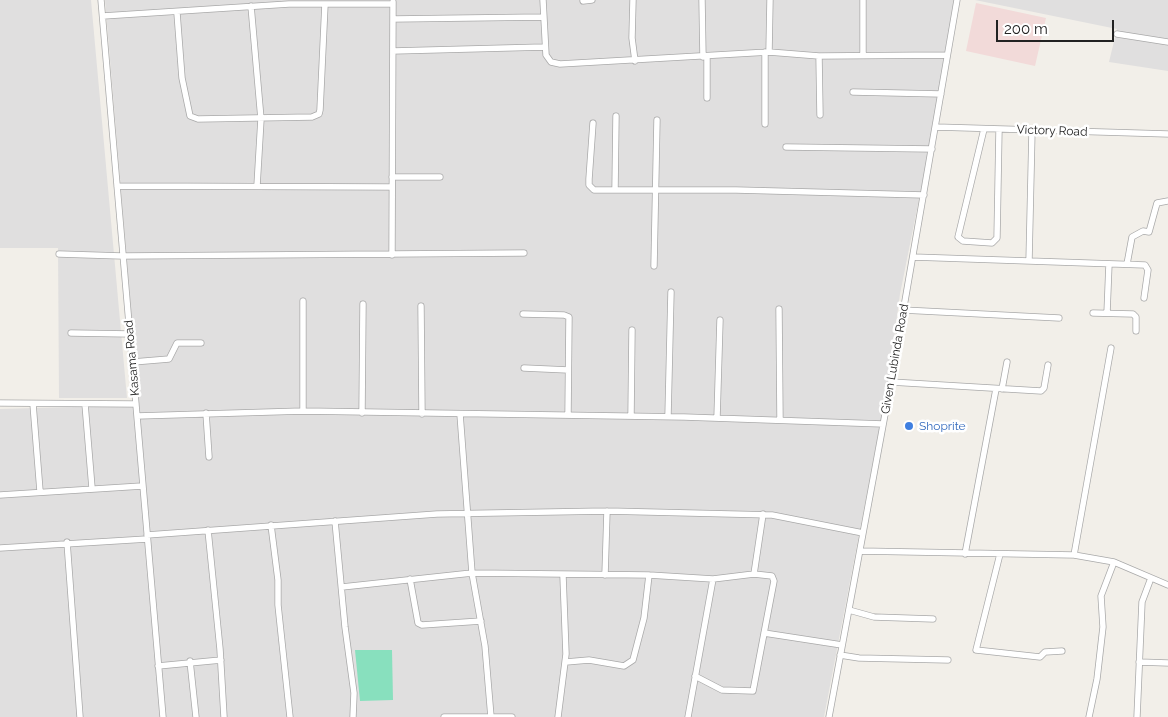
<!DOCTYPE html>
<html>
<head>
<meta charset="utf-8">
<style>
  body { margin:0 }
  #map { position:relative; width:1168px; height:717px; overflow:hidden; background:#f2efe9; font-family:Raleway,sans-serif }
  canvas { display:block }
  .scale { position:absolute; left:996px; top:20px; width:118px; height:22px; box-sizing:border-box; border:2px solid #222; border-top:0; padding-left:6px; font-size:15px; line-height:18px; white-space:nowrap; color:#222; -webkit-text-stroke:4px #fff; paint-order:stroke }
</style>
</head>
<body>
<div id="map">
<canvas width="1168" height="717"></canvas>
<div class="scale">200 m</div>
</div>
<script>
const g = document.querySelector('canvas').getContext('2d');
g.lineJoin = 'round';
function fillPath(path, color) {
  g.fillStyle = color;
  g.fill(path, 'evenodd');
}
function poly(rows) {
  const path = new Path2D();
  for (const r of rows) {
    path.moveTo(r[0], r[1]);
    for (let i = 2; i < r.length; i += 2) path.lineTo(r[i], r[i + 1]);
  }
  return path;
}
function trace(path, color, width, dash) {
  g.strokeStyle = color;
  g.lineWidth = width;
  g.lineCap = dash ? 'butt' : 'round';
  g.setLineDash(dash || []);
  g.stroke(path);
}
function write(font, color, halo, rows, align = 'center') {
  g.font = font + ' Raleway,sans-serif';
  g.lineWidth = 5;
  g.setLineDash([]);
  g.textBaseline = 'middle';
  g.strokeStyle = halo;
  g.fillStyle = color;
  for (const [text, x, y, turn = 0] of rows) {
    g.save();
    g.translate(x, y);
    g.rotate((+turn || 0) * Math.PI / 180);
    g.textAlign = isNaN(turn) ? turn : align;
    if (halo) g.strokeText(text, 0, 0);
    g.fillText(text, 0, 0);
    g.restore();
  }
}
const residential = poly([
  [0,0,91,0,127,398,59,398,58,248,0,248],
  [105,0,954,0,929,149,900,294,888,383,824,717,0,717,0,409,139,405],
  [975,0,1168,0,1168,71,1109,62,1117,29]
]);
const commercial = poly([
  [976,3,1046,18,1035,66,966,51]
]);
const pitch = poly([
  [355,650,392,650,393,700,360,701]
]);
const minor = poly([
  [101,0,163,717],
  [543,0,546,55,551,62,560,64,769,52,819,56,947,55],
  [633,0,632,38,635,61],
  [702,0,703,57],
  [863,0,863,55],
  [583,1,592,0],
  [251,6,261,119,257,186],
  [177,13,182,78,190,116,198,119,312,117,319,114,320,110,325,4],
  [103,16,289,4,393,4],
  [393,19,543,17],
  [1117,34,1168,42],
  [393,51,544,47],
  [769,52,770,0],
  [819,56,820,115],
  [853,92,941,94],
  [707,98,707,56],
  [593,123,589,179,589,185,594,190,736,190,924,195],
  [765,124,765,52],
  [936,127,1168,134],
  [984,129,958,237,963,241,992,243,997,238,999,130],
  [786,147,932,149],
  [392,177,440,177],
  [117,186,392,187],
  [615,190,616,116],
  [59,254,122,256,524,253],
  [392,255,393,2],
  [913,257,1145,265,1148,270,1144,298],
  [1029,261,1032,131],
  [1127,264,1132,237,1143,231,1149,232,1157,203,1168,201],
  [654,266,657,120],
  [421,306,422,414],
  [779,309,780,419],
  [903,310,1059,318],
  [1093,313,1133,314,1136,317,1136,331],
  [1107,313,1109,264],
  [523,314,564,315,569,317,568,415],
  [71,333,130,334],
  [133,362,169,359,177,343,201,343],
  [524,368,568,370],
  [891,382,1041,391,1044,388,1048,365],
  [1002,389,1007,362],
  [0,403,136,404],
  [33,404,40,491],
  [85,404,92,488],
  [303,411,303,301],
  [206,413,209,457],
  [362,413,363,304],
  [460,414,472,573,485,646,491,717],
  [137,416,303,411,684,417,883,424],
  [631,416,632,330],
  [668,416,671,292],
  [717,418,720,320],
  [0,495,142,486],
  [335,521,345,627,354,693,353,717],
  [271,525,278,580,278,605,290,717],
  [208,530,220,649,224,717],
  [147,535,437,514,607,511,772,515,863,533],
  [67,542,80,717],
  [0,548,147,539],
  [860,551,1074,555,1114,562,1168,585],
  [965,554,996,389],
  [1000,554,976,650,1040,657,1045,652,1062,651],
  [1074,555,1111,348],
  [754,574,763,514],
  [605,575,607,511],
  [410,579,418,623,422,625,481,621],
  [342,587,472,573,649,575,713,579,754,574,772,576,774,581,753,691,722,690,695,676],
  [849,610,874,617,933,619],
  [764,633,842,645],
  [840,655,859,658,948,660],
  [190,661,196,717],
  [566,662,589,660,624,666,633,660,644,618,649,575],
  [1139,662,1168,663],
  [158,666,221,660],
  [444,717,512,717],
  [558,717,566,654,563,576],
  [688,717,713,579],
  [829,717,891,382,957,0],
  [1089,717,1097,679,1103,627,1101,596,1114,562],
  [1137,717,1142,602,1151,578]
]);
const markers = [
  [909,426,5,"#3f7fe0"]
];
const streetNames = [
  ["Victory Road",1052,131,2],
  ["Kasama Road",132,358,-95],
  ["Given Lubinda Road",895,359,-80]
];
const shopNames = [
  ["Shoprite",919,426]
];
fillPath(residential, '#e0dfdf');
fillPath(commercial, '#f2dad9');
fillPath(pitch, '#88e0be');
trace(minor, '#a9a9a9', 7);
trace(minor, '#fff', 5.5);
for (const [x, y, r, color] of markers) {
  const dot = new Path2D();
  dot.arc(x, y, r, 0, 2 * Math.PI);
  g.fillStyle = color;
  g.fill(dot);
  trace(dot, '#fff', 2);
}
write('12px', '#222', '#fff', streetNames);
write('12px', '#366cbe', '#fff', shopNames, 'left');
</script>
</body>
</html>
